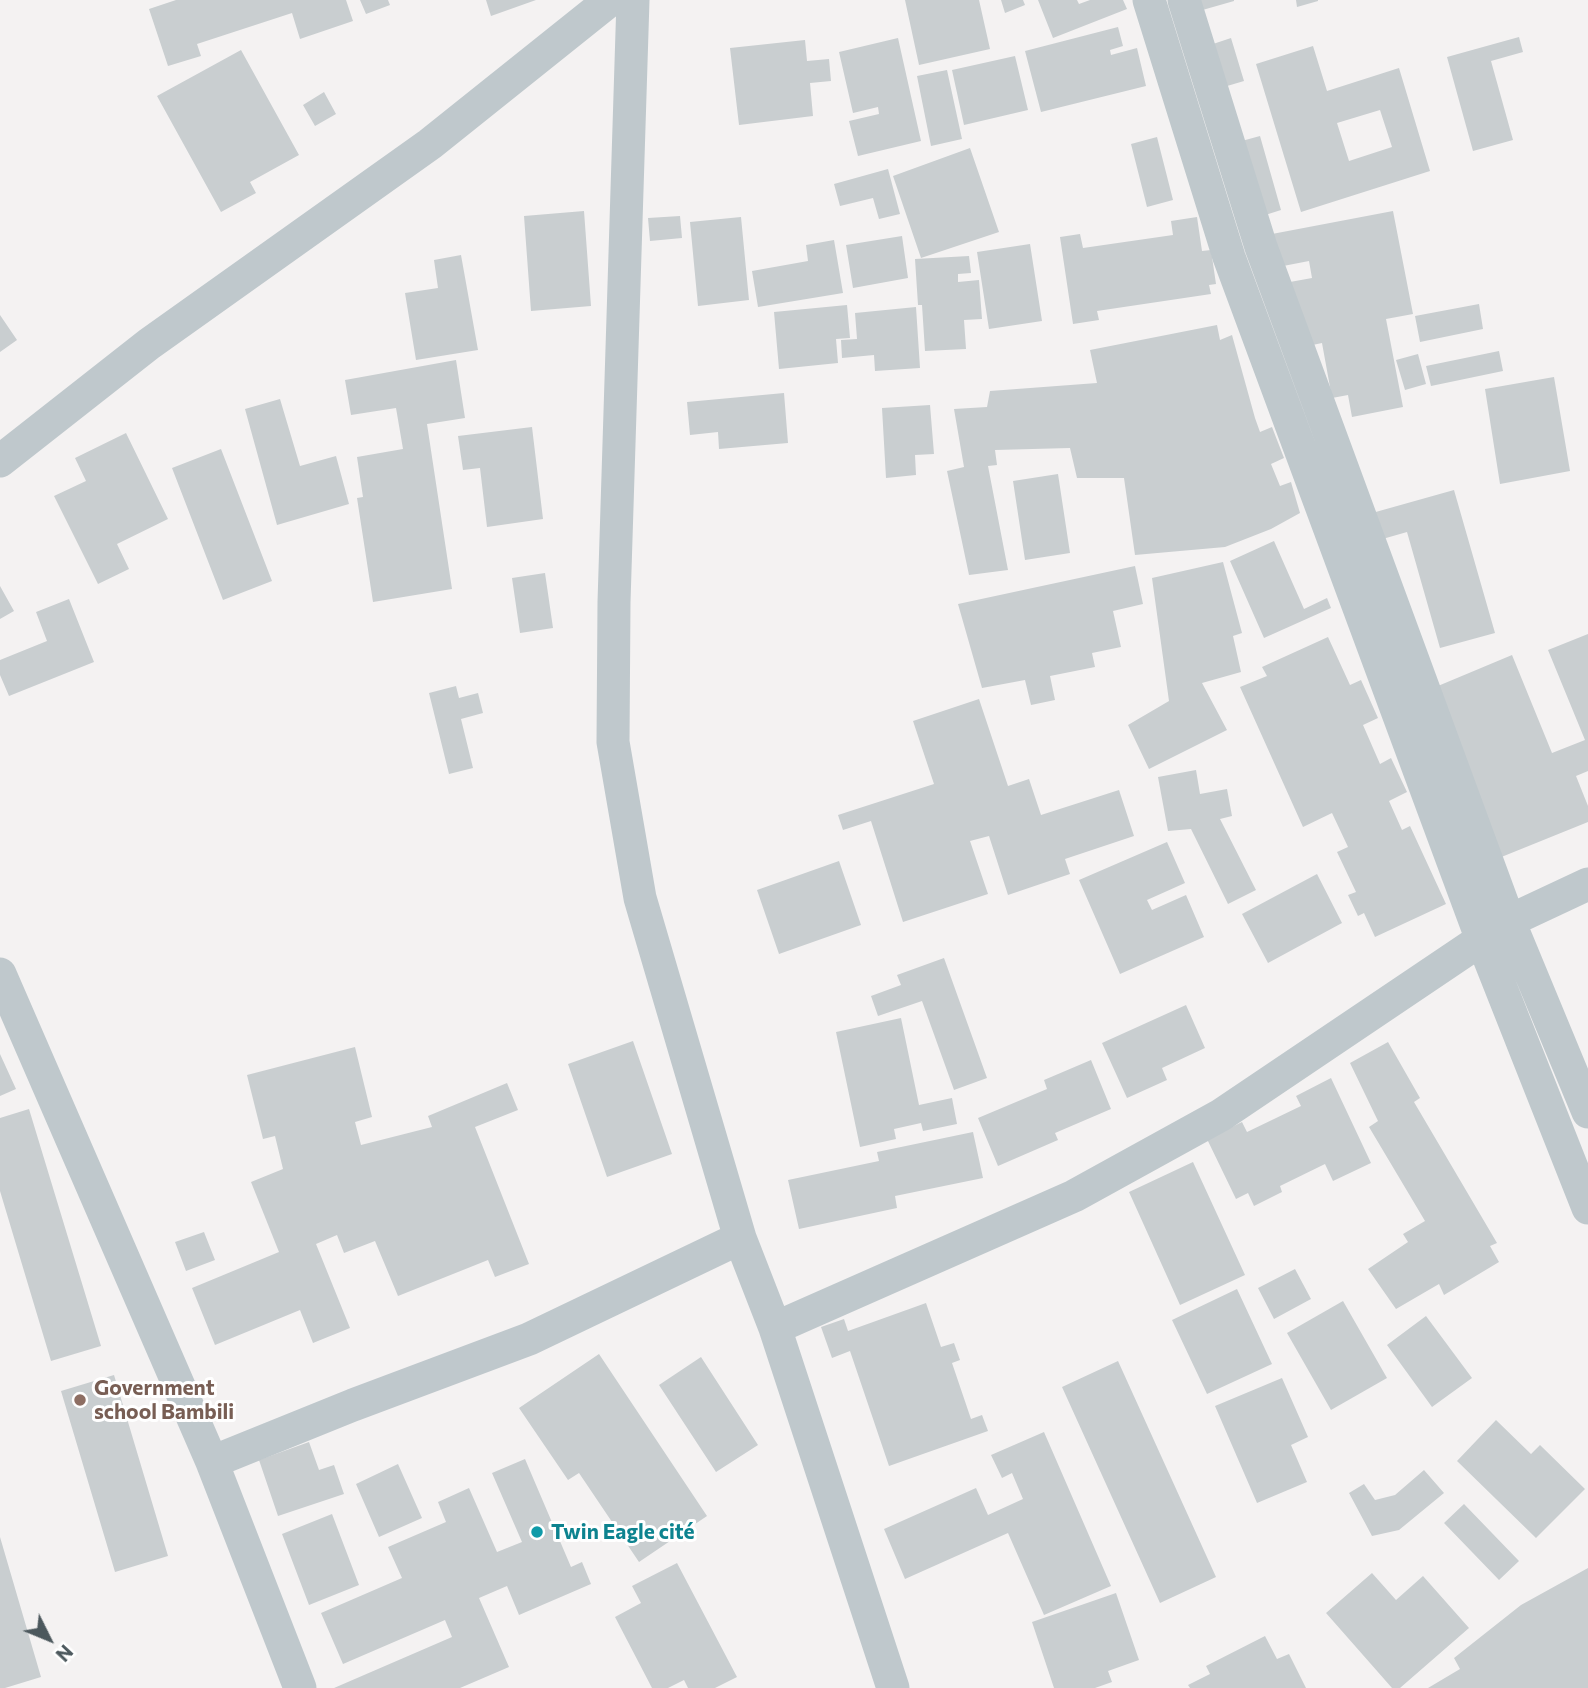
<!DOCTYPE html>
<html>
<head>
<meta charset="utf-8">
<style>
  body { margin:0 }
  #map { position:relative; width:1588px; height:1688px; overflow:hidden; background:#f4f2f2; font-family:Commissioner,sans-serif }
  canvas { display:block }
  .north { position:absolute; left:14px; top:1604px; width:70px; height:70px; -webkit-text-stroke:5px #fff; paint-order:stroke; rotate:133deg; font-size:19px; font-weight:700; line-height:28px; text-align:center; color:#4c585d }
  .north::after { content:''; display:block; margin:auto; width:24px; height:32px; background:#4c585d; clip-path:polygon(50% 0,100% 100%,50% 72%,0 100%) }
</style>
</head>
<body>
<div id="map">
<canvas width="1588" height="1688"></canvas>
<div class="north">N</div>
</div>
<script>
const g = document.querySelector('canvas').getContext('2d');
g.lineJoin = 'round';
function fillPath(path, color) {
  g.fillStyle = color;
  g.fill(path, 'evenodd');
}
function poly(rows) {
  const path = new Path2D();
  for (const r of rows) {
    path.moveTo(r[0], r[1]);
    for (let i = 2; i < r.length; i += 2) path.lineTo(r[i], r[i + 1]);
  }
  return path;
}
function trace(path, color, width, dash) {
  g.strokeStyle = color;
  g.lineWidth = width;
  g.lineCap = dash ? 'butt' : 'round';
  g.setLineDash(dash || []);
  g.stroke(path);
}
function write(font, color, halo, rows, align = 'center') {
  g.font = font + ' Commissioner,sans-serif';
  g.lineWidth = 6;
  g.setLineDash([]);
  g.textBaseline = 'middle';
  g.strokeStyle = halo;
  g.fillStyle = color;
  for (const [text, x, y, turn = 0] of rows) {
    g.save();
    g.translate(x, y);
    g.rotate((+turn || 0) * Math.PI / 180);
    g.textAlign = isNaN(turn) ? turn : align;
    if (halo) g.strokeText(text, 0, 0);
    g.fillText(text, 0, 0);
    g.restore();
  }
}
const building = poly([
  [176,0,346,0,353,21,300,39,292,13,197,44,201,56,168,66,149,9],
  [360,0,388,0,390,5,366,14],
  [486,0,536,0,491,16],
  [905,0,979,0,990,49,919,65],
  [1001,0,1023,0,1025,5,1005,13],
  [1038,0,1077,0,1079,4,1090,0,1123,0,1127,9,1053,38],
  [1195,0,1234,0,1234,1,1199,11],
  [1296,0,1318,0,1318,1,1297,7],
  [1118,27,1123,46,1110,50,1111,55,1137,48,1146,86,1041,112,1025,51],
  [1519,37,1523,52,1491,61,1513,140,1473,151,1447,57],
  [898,38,921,141,858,156,849,121,879,114,878,107,853,113,839,52],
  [1231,38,1244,81,1217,89,1204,47],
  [805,40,807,61,829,59,831,81,810,83,813,116,739,125,730,48],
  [1313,46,1327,91,1399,68,1430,171,1301,212,1256,64],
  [1380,110,1392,147,1349,161,1337,123],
  [241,50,299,155,250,182,256,193,221,212,157,96],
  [1015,56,1028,110,964,125,952,70],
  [947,70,962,139,931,146,917,76],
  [324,92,336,114,315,126,303,105],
  [1260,136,1281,210,1259,217,1238,142],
  [1157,137,1173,200,1147,207,1131,144],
  [970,148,999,232,921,258,893,176],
  [888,169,900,214,879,219,873,198,840,206,834,184],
  [584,211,591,306,531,311,524,216],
  [1393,211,1413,314,1386,319,1403,407,1352,417,1348,395,1332,398,1322,343,1303,347,1290,282,1312,278,1309,261,1278,267,1272,234],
  [680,216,682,238,650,241,648,218],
  [741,217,749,300,698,306,690,222],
  [1197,217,1202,251,1211,250,1216,284,1209,285,1211,294,1097,311,1099,320,1073,324,1060,237,1080,234,1083,248,1173,235,1171,221],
  [902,236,908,278,853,288,846,245],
  [834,240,843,293,758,307,752,271,808,261,806,245],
  [1030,244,1042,321,989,329,977,252],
  [461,255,478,350,416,360,405,293,438,288,434,260],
  [969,256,971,273,958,274,958,282,979,280,982,319,964,320,966,349,925,351,922,305,918,305,915,259],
  [1479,304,1483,329,1420,342,1415,316],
  [847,305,850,338,836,339,838,363,779,369,774,312],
  [916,307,920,368,875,371,874,355,842,358,841,340,857,339,855,313],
  [0,315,17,340,0,352],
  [1217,325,1220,340,1232,335,1255,418,1260,432,1272,427,1284,458,1271,464,1280,486,1291,482,1300,513,1271,529,1225,547,1135,555,1124,478,1077,478,1070,448,995,450,997,465,988,466,1008,570,969,575,947,471,964,467,954,409,987,407,990,391,1097,383,1090,350],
  [1499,351,1503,371,1431,386,1426,366],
  [1418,354,1426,384,1405,390,1396,360],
  [456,360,465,418,427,424,452,589,373,602,357,498,363,497,357,457,403,449,396,408,351,415,345,380],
  [1554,377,1570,471,1500,484,1485,389],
  [784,393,788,443,719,449,718,432,690,435,687,402],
  [280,399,300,466,336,456,349,504,277,525,245,409],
  [930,405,934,454,915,455,916,475,886,478,882,408],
  [532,427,543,519,487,527,480,468,463,470,458,436],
  [126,433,168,519,117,544,129,569,98,584,54,496,86,481,75,458],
  [221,449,272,581,223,600,172,468],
  [1058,474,1070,553,1025,560,1013,481],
  [1454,490,1495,633,1440,648,1407,532,1372,542,1365,515],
  [1274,541,1304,609,1327,598,1331,608,1264,638,1230,561],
  [1223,562,1242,633,1233,636,1241,672,1202,683,1227,730,1149,769,1128,725,1169,701,1152,578],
  [1135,566,1143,604,1113,611,1121,647,1092,653,1095,667,1050,676,1055,700,1031,705,1025,680,982,688,958,604],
  [545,573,553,628,520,633,512,578],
  [0,586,14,611,0,619],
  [69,599,94,662,9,696,0,675,0,660,47,641,36,612],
  [1588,634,1588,771,1576,776,1588,806,1588,822,1494,860,1426,691,1512,655,1552,753,1585,740,1548,650],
  [1328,637,1350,685,1361,680,1378,718,1363,725,1380,764,1391,758,1407,792,1389,801,1402,830,1410,826,1446,904,1375,937,1364,913,1358,916,1348,895,1356,892,1337,852,1348,847,1332,813,1303,827,1240,687,1267,676,1262,667],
  [456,686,459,698,478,693,483,713,461,719,473,768,449,774,429,693],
  [979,699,1008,786,1029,779,1041,815,1119,790,1134,836,1065,859,1070,874,1008,895,989,836,970,841,988,894,903,922,871,821,843,830,838,815,934,784,913,721],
  [1196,770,1200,794,1227,789,1232,816,1220,819,1256,890,1228,904,1191,829,1168,831,1158,777],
  [1167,842,1185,883,1147,900,1152,910,1186,895,1204,937,1120,974,1079,880],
  [839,861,861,925,779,954,757,890],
  [1317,874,1342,923,1268,963,1242,914],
  [944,958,987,1078,954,1090,922,1001,878,1016,871,996,901,985,897,975],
  [1186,1005,1205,1048,1162,1068,1167,1080,1127,1098,1102,1043],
  [901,1018,919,1105,952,1098,957,1124,923,1131,921,1123,894,1129,896,1139,860,1147,836,1032],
  [633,1041,672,1154,607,1177,568,1064],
  [1388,1042,1420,1098,1414,1102,1497,1243,1490,1246,1499,1262,1444,1295,1439,1284,1396,1309,1368,1269,1408,1242,1403,1234,1425,1221,1369,1127,1378,1121,1350,1063],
  [355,1047,372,1117,355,1122,361,1145,432,1127,428,1116,507,1083,518,1110,475,1127,529,1264,495,1277,488,1260,398,1296,375,1241,344,1253,337,1235,316,1244,350,1328,313,1343,300,1310,215,1345,192,1288,279,1252,251,1182,283,1169,275,1136,263,1139,247,1075],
  [0,1054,16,1089,0,1096],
  [1091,1060,1111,1109,1055,1133,1058,1140,998,1166,978,1118,1047,1089,1044,1080],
  [1331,1078,1371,1163,1333,1181,1325,1164,1280,1186,1282,1192,1254,1206,1248,1193,1236,1199,1207,1139,1242,1122,1247,1132,1301,1106,1296,1096],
  [29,1109,101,1346,51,1361,0,1191,0,1118],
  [973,1132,983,1178,895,1196,897,1208,799,1229,788,1180,879,1161,877,1152],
  [1193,1162,1245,1275,1180,1305,1129,1192],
  [204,1232,215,1260,186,1271,175,1242],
  [1295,1269,1311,1299,1274,1319,1258,1288],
  [1237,1289,1272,1364,1207,1394,1172,1320],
  [1343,1301,1387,1378,1331,1410,1287,1333],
  [926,1303,941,1347,954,1343,960,1360,952,1363,971,1419,982,1415,988,1431,889,1466,850,1351,832,1358,821,1327,844,1319,848,1331],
  [1426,1316,1472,1378,1432,1407,1387,1345],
  [599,1354,707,1516,639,1562,579,1473,568,1480,519,1408],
  [701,1357,758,1445,716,1472,659,1385],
  [1118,1361,1216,1577,1160,1603,1062,1387],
  [114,1375,168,1556,115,1572,61,1391],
  [1282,1378,1308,1437,1291,1445,1307,1482,1257,1503,1215,1406],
  [1496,1420,1531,1454,1540,1445,1585,1489,1536,1538,1457,1461],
  [1044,1432,1111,1586,1044,1615,1008,1533,905,1579,884,1529,976,1488,988,1515,1023,1499,1012,1473,1002,1478,991,1455],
  [309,1442,319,1470,334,1465,344,1494,278,1516,259,1460],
  [525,1459,571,1567,582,1562,591,1584,519,1615,507,1586,479,1598,509,1667,460,1688,334,1688,452,1637,445,1620,343,1664,321,1613,402,1578,388,1547,446,1522,438,1502,469,1488,497,1552,522,1542,492,1473],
  [398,1464,422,1518,379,1537,356,1484],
  [1424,1470,1444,1493,1399,1530,1372,1536,1349,1493,1364,1484,1375,1500,1395,1495],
  [1464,1504,1519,1561,1499,1580,1444,1523],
  [332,1514,359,1585,309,1605,282,1534],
  [0,1537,41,1677,5,1688,0,1688],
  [677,1563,737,1677,715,1688,688,1688,684,1680,668,1688,652,1688,615,1617,641,1603,632,1586],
  [1588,1568,1588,1688,1428,1688,1460,1669,1454,1658,1521,1605],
  [1372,1573,1396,1600,1423,1576,1469,1628,1400,1688,1392,1688,1326,1613],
  [1116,1593,1139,1660,1108,1671,1112,1682,1095,1688,1054,1688,1032,1622],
  [1265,1636,1277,1659,1289,1654,1306,1688,1190,1688,1188,1685,1210,1674,1206,1666]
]);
const minor = poly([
  [633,0,614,602,613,742,640,898,740,1238,775,1328,893,1688],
  [1149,0,1229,257,1482,940,1588,1208],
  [1184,0,1261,247,1509,921,1588,1112],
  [0,461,149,344,430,144,610,0],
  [0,974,212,1462,300,1688],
  [775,1328,1074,1196,1221,1115,1509,921,1588,884],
  [212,1462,353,1405,529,1339,740,1238]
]);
const markers = [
  [80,1400,7,"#8d6e63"],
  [537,1532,7,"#0f9aa8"]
];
const educationNames = [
  ["Government",94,1388],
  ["school Bambili",94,1412]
];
const cultureNames = [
  ["Twin Eagle cité",551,1532]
];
fillPath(building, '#c9ced0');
trace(minor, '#bfc8cc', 33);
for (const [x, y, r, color] of markers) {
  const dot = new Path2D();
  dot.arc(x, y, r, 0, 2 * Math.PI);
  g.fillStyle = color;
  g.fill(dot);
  trace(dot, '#fff', 2.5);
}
write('bold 21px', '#785e54', '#fff', educationNames, 'left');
write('bold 21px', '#0d838f', '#fff', cultureNames, 'left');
</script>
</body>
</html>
